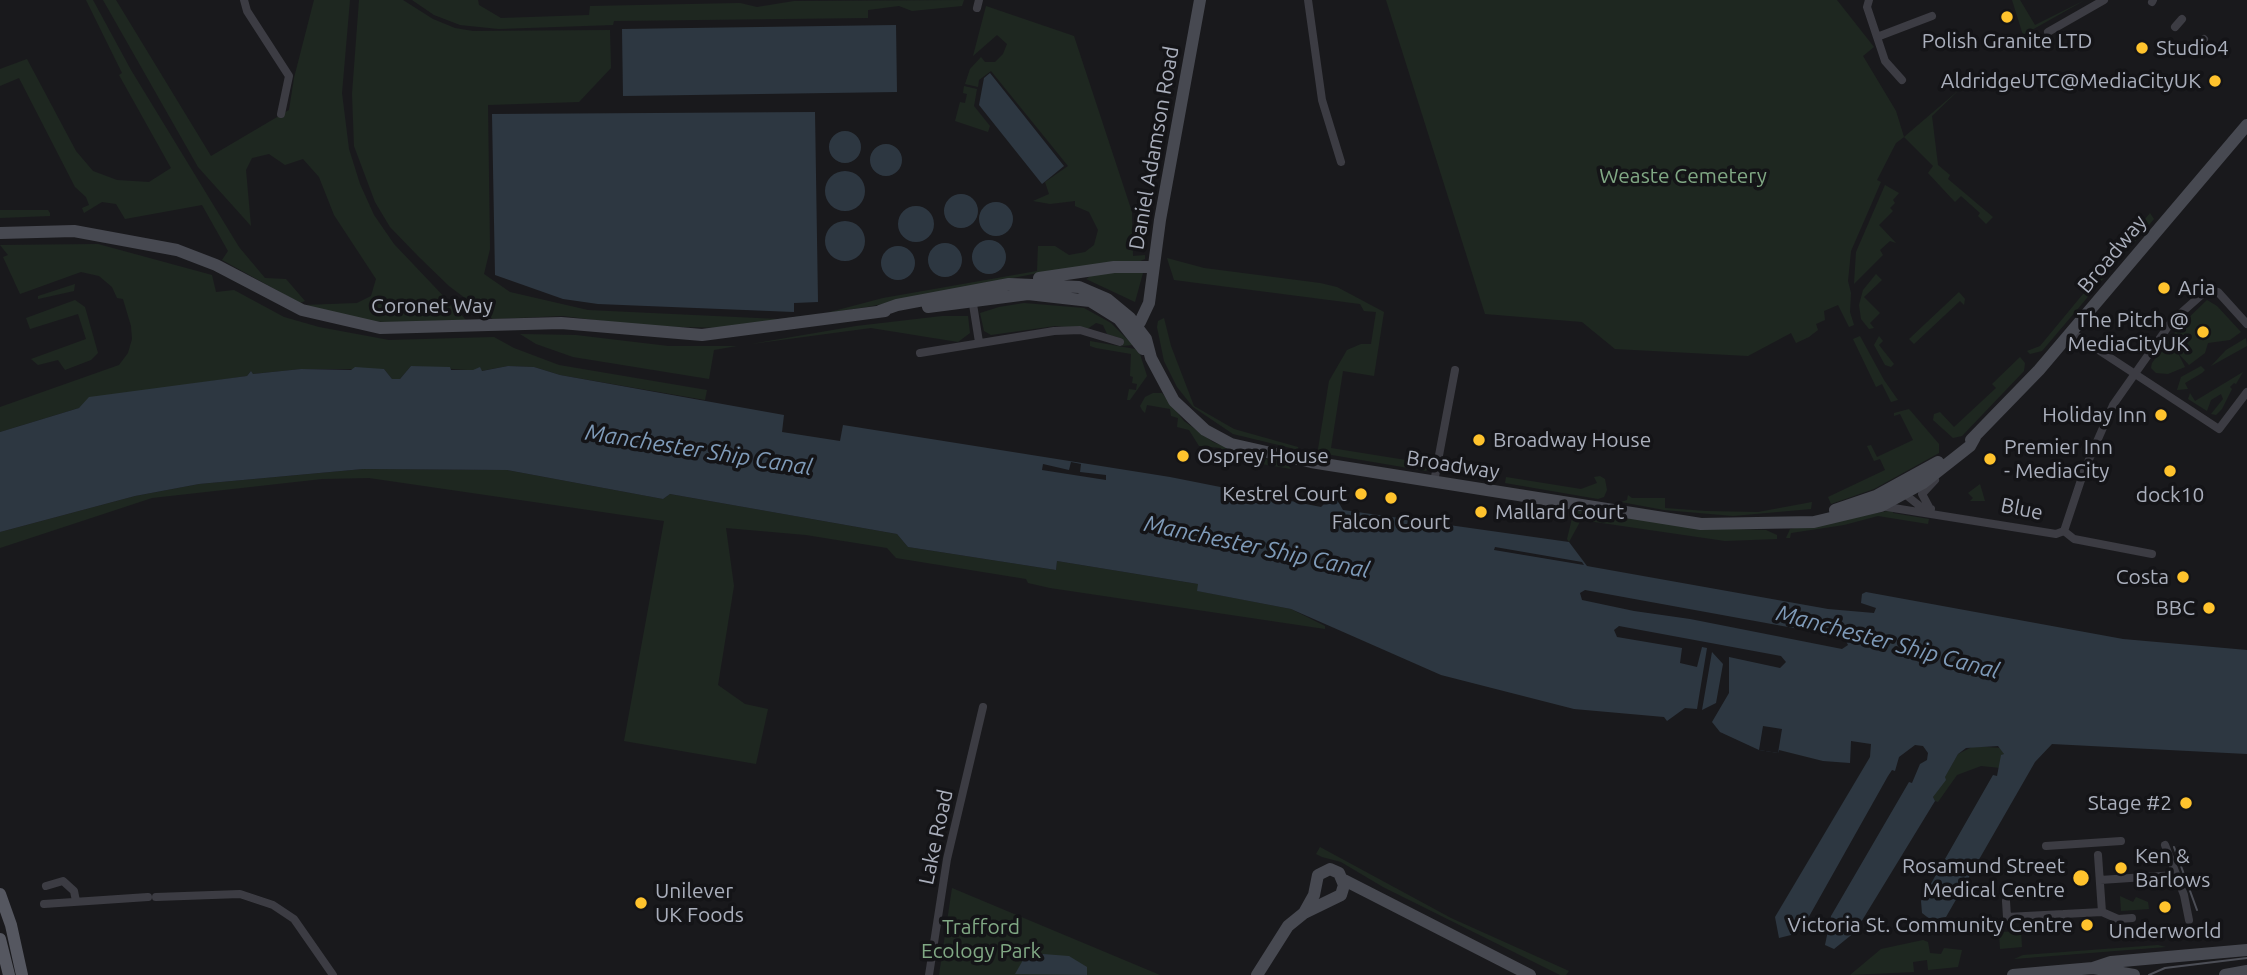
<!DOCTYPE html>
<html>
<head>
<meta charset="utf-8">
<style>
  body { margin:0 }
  canvas { display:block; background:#19191c }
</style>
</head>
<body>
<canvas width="2247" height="975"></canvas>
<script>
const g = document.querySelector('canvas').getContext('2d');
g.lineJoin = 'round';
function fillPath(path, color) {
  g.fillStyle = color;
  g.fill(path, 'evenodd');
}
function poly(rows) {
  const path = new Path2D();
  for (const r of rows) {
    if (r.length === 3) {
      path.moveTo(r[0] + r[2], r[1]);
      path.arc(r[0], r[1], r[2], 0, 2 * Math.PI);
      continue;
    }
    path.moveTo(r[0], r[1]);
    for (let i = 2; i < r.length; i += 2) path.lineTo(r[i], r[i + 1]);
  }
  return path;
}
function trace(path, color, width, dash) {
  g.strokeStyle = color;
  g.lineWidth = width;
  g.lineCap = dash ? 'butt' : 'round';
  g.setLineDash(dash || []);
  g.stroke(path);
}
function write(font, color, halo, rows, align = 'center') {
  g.font = font + ' Ubuntu,sans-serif';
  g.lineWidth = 7;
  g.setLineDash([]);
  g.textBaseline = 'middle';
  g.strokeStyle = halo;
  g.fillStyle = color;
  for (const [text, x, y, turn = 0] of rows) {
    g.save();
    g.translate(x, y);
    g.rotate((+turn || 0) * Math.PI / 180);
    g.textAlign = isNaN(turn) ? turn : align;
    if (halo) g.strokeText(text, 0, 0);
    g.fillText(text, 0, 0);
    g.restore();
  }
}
const green = poly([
  [86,0,93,0,131,70,239,247,265,278,286,279,305,301,300,303,222,260,228,251,202,205,125,219,116,204,102,202,84,213,82,208,89,205,86,197,75,187,19,78,0,86,0,69,27,59,76,151,93,171,117,180,149,182,171,168,119,75,122,73],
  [103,0,116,0,211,156,289,110,294,78,314,0,350,0,342,93,349,149,360,184,374,215,394,244,467,321,411,324,370,321,304,305,357,303,371,296,376,279,334,215,319,177,303,159,285,165,269,154,252,158,246,170,251,226,198,167],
  [359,0,403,0,433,19,455,28,473,31,610,30,611,68,579,102,488,105,490,249,484,274,510,292,588,310,778,319,826,313,883,298,1037,271,1038,246,1055,246,1069,255,1085,252,1094,245,1098,230,1089,212,1075,206,1075,201,1050,204,1033,201,1049,194,1045,182,1068,166,991,71,979,80,978,87,965,84,970,69,981,57,985,62,995,62,1003,54,1007,44,997,35,973,56,986,6,1074,36,1132,212,1133,256,1145,255,1145,259,1136,263,1038,273,867,307,724,328,642,326,563,316,493,319,449,286,419,257,390,227,375,202,354,146,352,94],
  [412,0,478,0,479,5,501,18,589,15,590,6,740,3,757,7,794,1,964,0,962,6,912,11,899,6,868,10,868,18,614,21,613,25,499,29,460,25,434,15],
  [1386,0,1837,0,1874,47,1863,56,1896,111,1904,137,1960,89,1932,116,1938,165,1950,175,1948,179,1993,217,1986,224,1978,216,1980,213,1961,196,1955,202,1928,173,1933,166,1904,137,1896,143,1877,180,1881,182,1851,251,1848,281,1851,293,1850,312,1854,325,1849,327,1838,305,1824,311,1825,320,1816,324,1818,330,1809,337,1796,343,1791,333,1748,356,1615,349,1582,322,1485,314],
  [2012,0,2020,0,2035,25,2085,0,2023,35],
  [964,86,977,89,974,106,990,126,988,132,955,121,960,102,965,103,967,94,963,93],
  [1885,185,1899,193,1893,200,1895,203,1890,208,1893,211,1879,225,1896,243,1890,241,1880,250,1883,255,1854,284,1856,252],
  [0,210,48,210,50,213,50,216,0,218],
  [2150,213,2154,219,2042,351,2030,354,2027,351,2040,346],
  [98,244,212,275,216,292,234,290,284,317,319,327,389,340,494,337,514,348,559,365,707,390,705,400,560,375,534,367,508,366,481,371,411,366,400,379,392,379,384,369,301,369,253,374,251,371,247,376,192,384,79,408,0,432,0,407,119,365,128,353,132,339,131,326,123,299,117,298,112,287,99,276,81,272,20,294,3,257,8,255,0,245],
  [1167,258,1204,268,1320,283,1337,287,1384,312,1374,376,1343,371,1331,448,1431,464,1426,471,1320,453,1318,449,1329,381,1347,350,1361,344,1371,344,1376,312,1364,311,1360,304,1174,280],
  [1137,272,1143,273,1135,302,1086,279,1095,273],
  [1876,274,1882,280,1864,297,1880,313,1870,323,1874,328,1869,329,1861,319,1859,305,1863,290],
  [75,284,74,291,38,299,38,296],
  [1959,292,1965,299,1964,305,1960,301,1914,344,1909,339],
  [75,300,85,307,98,353,91,360,65,370,58,360,38,365,31,359,86,339,78,314,30,329,26,318],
  [2207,300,2217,306,2241,332,2230,340,2208,343,2205,353,2189,365,2178,353,2185,367,2168,374,2156,373,2151,368,2152,363,2179,327],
  [1024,303,1084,308,1111,323,1133,345,1122,346,1123,339,1107,334,1103,325,1096,323,1087,329,1055,326,991,335,984,331,980,313,999,307],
  [942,316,968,316,970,333,958,342,871,328,751,344,856,326],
  [1164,318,1171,346,1194,406,1234,429,1298,447,1299,450,1233,434,1193,407,1177,387,1164,361,1157,327,1158,321],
  [520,334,576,335,668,346,737,346,714,350,709,379,573,357,536,344],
  [1860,336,1884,380,1898,400,1891,402,1882,384,1876,387,1853,339],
  [1879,336,1883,341,1879,345,1894,364,1891,367,1885,365,1874,345],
  [2246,338,2247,346,2211,366,2226,350],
  [1090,341,1135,349,1140,354,1147,376,1130,400,1127,400,1129,389,1136,390,1137,384,1132,383,1133,377,1130,376,1131,354,1096,348,1090,346],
  [2020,357,2025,363,2024,371,1962,436,1953,438,1933,420,1934,414,1940,412,1954,427,1996,388,1992,384],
  [2201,366,2205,370,2202,373,2185,383,2188,389,2177,390,2181,377],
  [2243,372,2236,384,2234,383,2230,387,2232,389,2222,409,2216,415,2211,414,2223,399,2221,394,2211,400,2207,411,2188,399,2190,393,2195,401],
  [1153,393,1162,393,1184,421,1213,442,1246,455,1287,463,1291,469,1220,457,1221,448,1199,446,1189,430,1177,427,1178,418,1171,416,1170,409,1147,405,1145,413,1142,410,1140,406,1145,397],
  [1909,409,1939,444,1939,453,1874,489,1831,504,1828,497,1885,470,1880,459,1874,461,1867,446,1871,445,1877,457,1913,440,1900,414,1894,416,1894,413],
  [363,469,507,470,663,499,670,494,897,534,908,547,1056,570,1057,561,1198,584,1198,591,1291,609,1325,626,1325,629,1050,588,1028,583,1026,579,896,558,887,548,806,535,726,528,734,586,718,685,745,704,768,709,756,764,624,741,664,521,369,478,322,479,152,498,0,548,0,532,135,496,199,484],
  [1600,476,1605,479,1607,490,1604,497,1598,499,1505,483,1506,477,1581,489,1597,483,1594,477],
  [1980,484,1985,501,1970,501,1973,498,1968,493],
  [1628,495,1632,498,1665,498,1665,508,1706,511,1758,512,1812,502,1811,509,1733,516,1664,510,1621,502,1627,500],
  [1574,510,1700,528,1766,530,1777,535,1777,539,1725,541,1581,520,1569,542,1567,539],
  [1893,510,1893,513,1929,519,1928,524,1878,516,1844,525,1791,533,1790,538,1786,538,1790,529],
  [1974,746,2001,748,2004,754,2001,756,2001,768,1981,766,1957,775,1938,802,1935,801,1933,797,1958,754],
  [1320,847,1451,918,1569,971,1566,975,1560,975,1383,887,1341,862,1322,857,1316,854],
  [952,888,1160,975,939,975],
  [2120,896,2133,902,2136,897,2148,902,2149,909,2121,911],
  [2021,931,2022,947,2000,949,1999,932],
  [1923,940,1928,942,1930,953,1941,954,1944,948,1962,950,1958,967,1928,970,1927,960,1913,962,1914,972,1850,975,1881,949],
  [2158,945,2166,947,2014,959,2023,955]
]);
const water = poly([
  [896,25,897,92,623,96,622,29],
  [990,73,1064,166,1042,184,979,105,984,78],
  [815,112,818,302,794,303,794,312,598,304,563,299,495,275,492,114],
  [845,147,16],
  [886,160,16],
  [845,191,20],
  [961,211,17],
  [996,219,17],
  [916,224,18],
  [845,241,20],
  [989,257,17],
  [945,260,17],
  [898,263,17],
  [411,366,450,367,451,370,473,370,480,367,482,371,508,366,534,367,560,375,784,415,782,432,840,441,843,425,1170,477,1321,507,1331,497,1336,498,1343,510,1569,542,1587,566,1828,609,1874,613,1876,608,1861,603,1862,594,1866,592,2123,639,2247,650,2247,754,2052,744,2035,762,1946,917,1931,920,1922,913,1921,901,1993,775,1997,776,2001,755,2004,754,1998,746,1966,748,1958,754,1945,777,1946,780,1933,797,1935,801,1855,932,1834,949,1825,945,1831,916,1909,782,1912,783,1920,764,1927,760,1928,753,1923,746,1915,745,1899,757,1895,771,1892,770,1888,776,1802,929,1795,934,1779,938,1775,917,1870,757,1871,744,1851,741,1850,763,1823,761,1779,750,1778,753,1759,750,1720,732,1712,722,1729,693,1729,657,1780,668,1786,662,1781,656,1619,626,1614,630,1617,637,1682,648,1680,663,1697,667,1702,647,1707,648,1697,709,1685,708,1667,721,1664,717,1574,709,1441,675,1291,609,1197,591,1198,584,1057,561,1056,570,908,547,897,534,670,494,663,499,507,470,363,469,199,484,135,496,0,532,0,432,79,408,89,397,247,376,251,371,253,374,301,369,351,370,355,367,384,369,392,379,400,379],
  [1585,590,1821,633,1821,636,1845,639,1848,645,1842,649,1690,619,1634,611,1582,600,1580,593],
  [1712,652,1723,664,1716,703,1702,710],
  [1043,954,1069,956,1087,967,1087,975,1015,974,1023,960]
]);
const pier = poly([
  [1071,462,1081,464,1080,472,1106,475,1106,480,1042,470,1043,464,1069,470],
  [1495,547,1582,562,1584,565,1494,550],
  [1763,726,1782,729,1778,753,1759,750]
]);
const street = poly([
  [244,0,247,11,289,76,281,114],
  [1308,0,1322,100,1341,162],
  [1869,0,1867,7,1877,37,1932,16],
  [2152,2,2153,0],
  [977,8,979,0],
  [2175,27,2182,19],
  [2048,32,2104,0],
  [1877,37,1885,61,1902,80],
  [2200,44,2204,39],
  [972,298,979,342],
  [2071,332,2219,429,2247,392],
  [920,353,1054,331,1080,330,1120,342],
  [1434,482,1455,370],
  [1901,491,1921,507,1931,509],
  [1881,506,2056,534,2064,531],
  [1930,509,1922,494,1935,480],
  [2064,531,2084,471,2113,405,2172,321,2207,290,2218,292,2247,324],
  [2064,531,2074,539,2152,554],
  [2165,845,2184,895,2189,920],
  [2046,846,2121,841],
  [2098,855,2102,912],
  [2100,880,2176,875],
  [46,886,63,881,74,891,76,901],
  [156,897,240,894,273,905,294,919,333,975],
  [2006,901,2007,917,2102,912],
  [44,904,148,897],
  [2102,912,2118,919,2132,918],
  [2064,914,2066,927],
  [929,975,947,859,983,707]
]);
const secondary = poly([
  [0,233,74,231,177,250,216,265,302,310,380,328,561,323,702,335,885,311],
  [1039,278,1114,267,1153,267],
  [928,307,1028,294,1090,301,1119,319,1143,349],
  [880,311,897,305,1009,284,1079,287,1107,299,1130,318,1146,339,1151,358,1174,401,1205,430,1231,444,1311,462,1701,524,1814,522,1881,506,1923,483,1970,446,1975,437],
  [1132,329,1140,322,1149,303,1160,220,1200,0],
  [1971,440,2039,370,2247,125],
  [1835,510,1876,496,1938,462],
  [1344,880,1530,975],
  [2093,968,2111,962,2247,950],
  [1257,975,1288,926,1304,913,1341,895,1344,885,1339,873,1330,869,1318,875,1314,895,1304,913],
  [2013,975,2093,968,2134,975],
  [2225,975,2247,971]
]);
const primary = poly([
  [0,894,11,925,22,975],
  [0,939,9,975]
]);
const tram = poly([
  [2174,847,2197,910],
  [2149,975,2165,968,2247,958]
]);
const markers = [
  [2007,17,7,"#ffc32d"],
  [2142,48,7,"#ffc32d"],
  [2215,81,7,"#ffc32d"],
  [2164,288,7,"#ffc32d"],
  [2203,332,7,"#ffc32d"],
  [2161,415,7,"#ffc32d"],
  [1479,440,7,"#ffc32d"],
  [1183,456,7,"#ffc32d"],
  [1990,459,7,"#ffc32d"],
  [2170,471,7,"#ffc32d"],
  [1361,494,7,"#ffc32d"],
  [1391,498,7,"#ffc32d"],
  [1481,512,7,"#ffc32d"],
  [2183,577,7,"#ffc32d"],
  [2209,608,7,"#ffc32d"],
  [2186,803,7,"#ffc32d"],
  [2121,868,7,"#ffc32d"],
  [2081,878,9,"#ffc32d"],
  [641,903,7,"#ffc32d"],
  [2165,907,7,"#ffc32d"],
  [2087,925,7,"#ffc32d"]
];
const poiNames = [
  ["Polish Granite LTD",2007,41,"center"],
  ["Studio4",2156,48,"left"],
  ["AldridgeUTC@MediaCityUK",2201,81],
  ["Aria",2178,288,"left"],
  ["The Pitch @",2189,320],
  ["MediaCityUK",2189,344],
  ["Holiday Inn",2147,415],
  ["Broadway House",1493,440,"left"],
  ["Premier Inn",2004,447,"left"],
  ["- MediaCity",2004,471,"left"],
  ["Osprey House",1197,456,"left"],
  ["Kestrel Court",1347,494],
  ["dock10",2170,495,"center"],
  ["Mallard Court",1495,512,"left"],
  ["Falcon Court",1391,522,"center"],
  ["Costa",2169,577],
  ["BBC",2195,608],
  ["Stage #2",2172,803],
  ["Ken &",2135,856,"left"],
  ["Barlows",2135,880,"left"],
  ["Rosamund Street",2065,866],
  ["Medical Centre",2065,890],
  ["Unilever",655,891,"left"],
  ["UK Foods",655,915,"left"],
  ["Victoria St. Community Centre",2073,925],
  ["Underworld",2165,931,"center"]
];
const streetNames = [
  ["Daniel Adamson Road",1154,148,-80],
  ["Broadway",2112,254,-50],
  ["Coronet Way",432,306],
  ["Broadway",1453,465,9],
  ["Blue",2022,509,11],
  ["Lake Road",936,837,-78]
];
const parkNames = [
  ["Weaste Cemetery",1683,176],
  ["Trafford",981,927],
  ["Ecology Park",981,951]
];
const waterNames = [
  ["Manchester Ship Canal",699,450,9],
  ["Manchester Ship Canal",1257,547,12],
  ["Manchester Ship Canal",1888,642,15]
];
fillPath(green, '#1e2720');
fillPath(water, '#2d3741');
fillPath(pier, '#19191c');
trace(street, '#3c3c43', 8);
trace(secondary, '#474951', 12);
trace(primary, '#555760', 12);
trace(tram, '#4c4e56', 2);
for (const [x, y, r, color] of markers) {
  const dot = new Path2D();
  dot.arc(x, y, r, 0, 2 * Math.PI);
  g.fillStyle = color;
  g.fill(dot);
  trace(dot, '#141417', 2.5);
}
write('21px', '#aaafbc', '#141417', poiNames, 'right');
write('21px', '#aaafbc', '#141417', streetNames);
write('21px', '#80a884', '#141417', parkNames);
write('italic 23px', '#7f9bb9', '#141417', waterNames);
</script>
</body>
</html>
